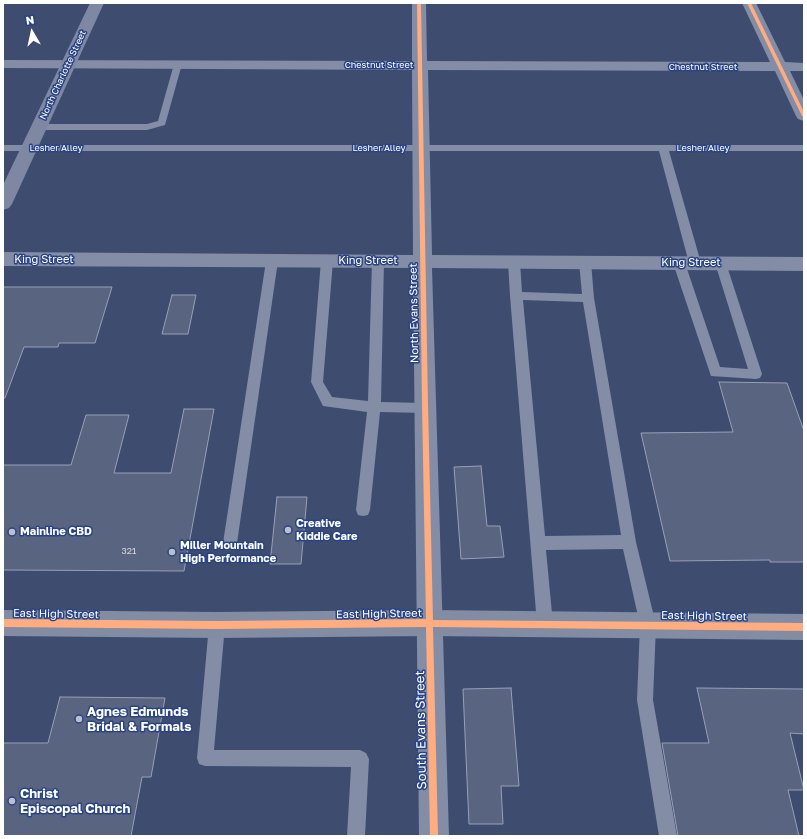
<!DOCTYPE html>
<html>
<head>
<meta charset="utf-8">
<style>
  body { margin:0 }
  #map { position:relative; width:807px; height:839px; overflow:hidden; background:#3e4c70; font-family:"Golos Text",sans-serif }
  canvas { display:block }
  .frame { position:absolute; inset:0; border:4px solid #fff; pointer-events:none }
  .north { position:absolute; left:12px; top:12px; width:40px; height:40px; -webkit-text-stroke:3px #294385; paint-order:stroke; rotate:351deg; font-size:11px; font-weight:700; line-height:16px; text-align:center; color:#fff }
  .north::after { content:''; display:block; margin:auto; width:14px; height:18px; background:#fff; clip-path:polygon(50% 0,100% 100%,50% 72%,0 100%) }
</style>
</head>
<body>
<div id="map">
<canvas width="807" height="839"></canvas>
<div class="frame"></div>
<div class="north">N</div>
</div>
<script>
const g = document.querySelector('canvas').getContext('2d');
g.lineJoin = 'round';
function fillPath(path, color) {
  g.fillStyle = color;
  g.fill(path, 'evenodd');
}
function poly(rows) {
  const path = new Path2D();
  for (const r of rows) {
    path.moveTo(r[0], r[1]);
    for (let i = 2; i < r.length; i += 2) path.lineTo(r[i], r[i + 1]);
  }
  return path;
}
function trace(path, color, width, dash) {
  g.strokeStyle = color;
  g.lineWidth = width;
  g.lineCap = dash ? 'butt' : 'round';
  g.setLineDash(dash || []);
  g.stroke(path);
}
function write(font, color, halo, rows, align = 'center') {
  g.font = font + ' "Golos Text",sans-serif';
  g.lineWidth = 3;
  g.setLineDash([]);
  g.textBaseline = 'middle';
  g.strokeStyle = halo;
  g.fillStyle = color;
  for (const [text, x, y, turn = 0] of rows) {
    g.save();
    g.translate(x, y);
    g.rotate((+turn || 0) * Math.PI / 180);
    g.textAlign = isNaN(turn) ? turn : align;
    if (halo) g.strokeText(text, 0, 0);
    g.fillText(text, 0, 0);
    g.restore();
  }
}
const building = poly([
  [3,287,112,287,95,343,59,343,58,347,24,347,5,398,3,398,3,287],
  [172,295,196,295,188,334,162,334,172,295],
  [719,382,787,383,804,431,804,562,770,562,770,560,670,561,641,433,733,432,719,382],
  [184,409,214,409,184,571,3,570,3,465,71,465,86,415,129,415,114,473,171,473,184,409],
  [481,466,487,526,500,526,504,557,461,559,454,467,481,466],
  [277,497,307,497,301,564,270,564,277,497],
  [511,688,519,786,501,786,503,824,469,824,463,689,511,688],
  [697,688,804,689,804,734,790,733,804,790,788,790,799,836,678,836,662,743,709,743,697,688],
  [60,697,165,698,151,777,142,777,131,836,3,836,3,743,48,743,60,697]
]);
const service = poly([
  [178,61,182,64,165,125,147,130,38,130,33,127,38,124,147,124,158,121,174,64,178,61],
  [3,145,804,145,804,151,669,151,701,263,699,266,695,267,691,266,689,263,659,151,3,151,3,145],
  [272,257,276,258,278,261,237,543,235,548,230,550,225,548,223,543,266,261,268,258,272,257],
  [327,257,331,258,333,261,323,382,332,397,368,401,372,261,374,258,378,257,382,258,384,261,381,402,425,403,430,404,431,408,430,412,425,413,380,412,370,510,368,515,363,516,358,515,356,510,367,412,323,406,311,382,321,261,323,258,327,257],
  [514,258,518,259,520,262,522,292,582,294,579,262,581,259,585,258,589,259,591,262,594,298,636,542,656,625,653,700,677,836,659,836,637,700,640,625,623,549,546,550,553,624,550,629,545,632,540,629,537,624,510,296,508,262,510,259,514,258],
  [523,300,583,302,621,535,545,536,523,300],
  [679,259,683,260,685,263,720,367,748,369,715,263,717,260,721,259,725,260,762,374,760,378,756,379,711,376,673,263,675,260,679,259],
  [217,617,222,620,225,625,214,750,360,750,366,753,369,759,365,836,347,836,351,767,205,766,199,764,197,758,209,625,212,620,217,617]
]);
const minor = poly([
  [412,3,426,3,427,61,770,62,742,3,756,3,785,62,804,63,804,71,790,71,804,100,804,121,798,119,796,116,775,71,428,70,432,255,804,257,804,271,432,268,449,836,419,836,413,268,3,266,3,252,413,255,412,70,3,68,3,60,412,61,412,3]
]);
const secondary = poly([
  [90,3,104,3,12,204,9,208,3,210,3,185,90,3]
]);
const primary = poly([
  [3,610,217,612,429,610,804,614,804,640,429,636,217,638,3,636,3,610]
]);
const cycleway = poly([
  [417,3,421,3,428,405,433,620,804,623,804,631,433,627,438,836,430,836,426,627,217,629,3,627,3,619,217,621,426,619,422,405,417,3],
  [747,3,751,3,804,112,804,117,802,116,747,3]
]);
const markers = [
  [288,530,4,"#bbc0cd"],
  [12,532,4,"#bbc0cd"],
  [172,552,4,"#bbc0cd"],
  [79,719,4,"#bbc0cd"],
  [12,801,4,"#bbc0cd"]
];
const farStreetnames = [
  ["Chestnut Street",379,65],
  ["Chestnut Street",703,67],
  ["North Charlotte Street",63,75,-65],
  ["Lesher Alley",56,148],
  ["Lesher Alley",379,148],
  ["Lesher Alley",703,148]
];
const numberNames = [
  ["321",129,551]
];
const streetNames = [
  ["King Street",44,260],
  ["King Street",368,261],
  ["King Street",691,263],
  ["North Evans Street",414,313,-91],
  ["East High Street",56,614,1],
  ["East High Street",379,614,-1],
  ["East High Street",704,616,1]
];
const poiNames = [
  ["Creative",296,524],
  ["Kiddie Care",296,537],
  ["Mainline CBD",20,532],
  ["Miller Mountain",180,546],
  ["High Performance",180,559]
];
const nearPoinames = [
  ["Agnes Edmunds",87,712],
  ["Bridal & Formals",87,727],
  ["Christ",20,794],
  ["Episcopal Church",20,809]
];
const nearStreetnames = [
  ["South Evans Street",421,730,-91]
];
fillPath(building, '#596480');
trace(building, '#98a0b4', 1);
fillPath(service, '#848da6');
fillPath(minor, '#848da6');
fillPath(secondary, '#7f88a2');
fillPath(primary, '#828ca3');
fillPath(cycleway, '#ffac80');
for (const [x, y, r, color] of markers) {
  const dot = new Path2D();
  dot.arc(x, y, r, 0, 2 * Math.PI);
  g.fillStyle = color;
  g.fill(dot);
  trace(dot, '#294385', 1.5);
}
write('9px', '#fff', '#294385', farStreetnames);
write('9px', '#d6d8df', null, numberNames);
write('11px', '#fff', '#294385', streetNames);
write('bold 11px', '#fff', '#294385', poiNames, 'left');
write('bold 13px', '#fff', '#294385', nearPoinames, 'left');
write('13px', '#fff', '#294385', nearStreetnames);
</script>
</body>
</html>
